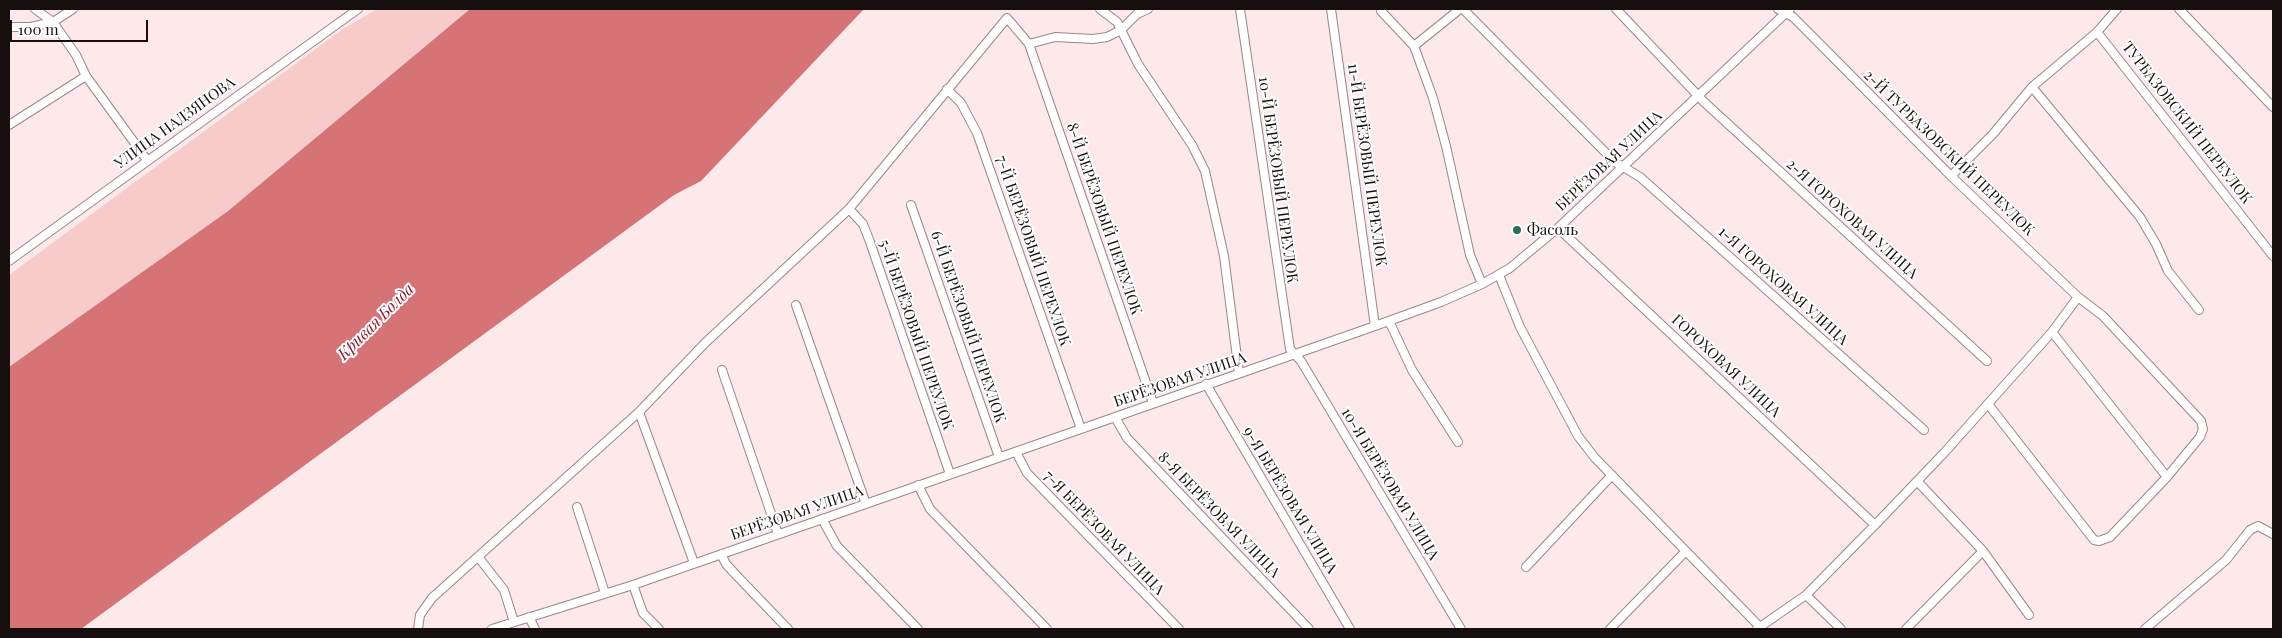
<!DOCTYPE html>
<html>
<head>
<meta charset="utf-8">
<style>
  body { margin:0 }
  #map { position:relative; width:2282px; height:638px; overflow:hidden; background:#fde9e9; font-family:"Playfair Display",serif }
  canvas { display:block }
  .frame { position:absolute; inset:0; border:10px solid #160e0f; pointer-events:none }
  .scale { position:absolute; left:10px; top:20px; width:138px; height:22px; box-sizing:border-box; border:2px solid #160e0f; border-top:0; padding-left:6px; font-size:15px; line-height:18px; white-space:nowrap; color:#160e0f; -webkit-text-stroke:4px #fff; paint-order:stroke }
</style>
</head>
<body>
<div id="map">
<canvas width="2282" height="638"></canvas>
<div class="frame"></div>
<div class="scale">100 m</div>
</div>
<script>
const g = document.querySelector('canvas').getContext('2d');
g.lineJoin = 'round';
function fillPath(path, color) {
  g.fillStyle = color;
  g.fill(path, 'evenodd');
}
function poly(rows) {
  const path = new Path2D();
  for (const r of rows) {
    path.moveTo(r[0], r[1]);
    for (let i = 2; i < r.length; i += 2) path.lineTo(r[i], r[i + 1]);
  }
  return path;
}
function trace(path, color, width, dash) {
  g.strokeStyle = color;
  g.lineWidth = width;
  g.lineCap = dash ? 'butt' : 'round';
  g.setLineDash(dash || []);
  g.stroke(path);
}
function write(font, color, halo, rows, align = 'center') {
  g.font = font + ' "Playfair Display",serif';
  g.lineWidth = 4;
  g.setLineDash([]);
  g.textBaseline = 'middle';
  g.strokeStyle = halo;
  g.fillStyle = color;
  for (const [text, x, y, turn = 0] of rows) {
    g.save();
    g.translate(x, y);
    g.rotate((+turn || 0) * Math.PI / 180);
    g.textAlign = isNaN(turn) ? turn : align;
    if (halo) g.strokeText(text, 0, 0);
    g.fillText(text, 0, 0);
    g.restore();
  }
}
const green = poly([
  [377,9,470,9,228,211,9,367,9,275,340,31]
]);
const water = poly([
  [470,9,864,9,701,181,674,195,81,629,9,629,9,367,228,211]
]);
const street = poly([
  [35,9,53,22,76,55,86,76,147,160],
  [1100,9,1117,22,1138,64,1192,145,1205,171,1224,256,1239,373],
  [1240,9,1290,349,1301,361,1461,629],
  [1331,9,1375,326],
  [1463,9,1615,162,1640,177,1924,430],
  [1616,9,1704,102,1987,361],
  [2179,9,2273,107],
  [1381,11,1414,46,1433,98,1446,146,1470,255,1482,284],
  [9,27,31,27,53,22,73,9],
  [2097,32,2273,256],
  [1029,44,1153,403],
  [1414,46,1460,9],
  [2032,87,2140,217,2156,244,2168,271,2199,310],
  [947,89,961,103,977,133,1081,429],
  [9,125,86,76],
  [1951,176,1993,134,2032,87,2097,32,2117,9],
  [911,205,999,457],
  [849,209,863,224,870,242,950,474],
  [1558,228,1875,525],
  [9,261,358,9],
  [1499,275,1520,327,1578,436,1595,458,1762,629],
  [796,305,866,504],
  [1389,321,1412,370,1458,442],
  [2052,332,2167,477],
  [722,370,778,534],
  [1206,384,1350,629],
  [1988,404,2094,540,2099,541,2110,537,2167,477,2200,437,2203,429,2201,421,2103,316,2078,297],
  [639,412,694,563],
  [1115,417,1127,438,1309,629],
  [1016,452,1027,473,1179,629],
  [1917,481,1983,551,2029,615],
  [918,485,930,509,1047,629],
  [577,507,605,593],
  [822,519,837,546,918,629],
  [721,554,726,564,737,576,788,629],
  [479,558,504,590,514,622],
  [1526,567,1612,475],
  [633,585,643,613,659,629],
  [1806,595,1841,629],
  [529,617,535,629],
  [418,629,420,615,432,598,639,412,705,343,849,209,1007,18,1029,44,1055,37,1093,39,1107,37,1121,30,1137,14,1148,9],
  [492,629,633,585,1081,429,1375,326,1441,302,1482,284,1510,268,1558,228,1790,9],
  [1610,629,1686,551],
  [1757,629,1806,595,1875,525,1944,453,2052,332,2078,297,1951,176,1793,17,1778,9],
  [1906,629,1983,551],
  [2145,629,2226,560,2250,530,2258,526,2273,534]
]);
const markers = [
  [1517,230,5,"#2d6d5c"]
];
const streetNames = [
  ["УЛИЦА НАДЗЯНОВА",175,123,-36],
  ["ТУРБАЗОВСКИЙ ПЕРЕУЛОК",2187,123,52],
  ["2-Й ТУРБАЗОВСКИЙ ПЕРЕУЛОК",1949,153,44],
  ["БЕРЁЗОВАЯ УЛИЦА",1609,161,-43],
  ["11-Й БЕРЁЗОВЫЙ ПЕРЕУЛОК",1367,165,82],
  ["10-Й БЕРЁЗОВЫЙ ПЕРЕУЛОК",1278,180,82],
  ["8-Й БЕРЁЗОВЫЙ ПЕРЕУЛОК",1104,219,71],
  ["2-Я ГОРОХОВАЯ УЛИЦА",1852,219,42],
  ["7-Й БЕРЁЗОВЫЙ ПЕРЕУЛОК",1033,251,71],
  ["1-Я ГОРОХОВАЯ УЛИЦА",1783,286,42],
  ["6-Й БЕРЁЗОВЫЙ ПЕРЕУЛОК",968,327,71],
  ["5-Й БЕРЁЗОВЫЙ ПЕРЕУЛОК",916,335,71],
  ["ГОРОХОВАЯ УЛИЦА",1726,366,43],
  ["БЕРЁЗОВАЯ УЛИЦА",1180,380,-19],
  ["10-Я БЕРЁЗОВАЯ УЛИЦА",1390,484,59],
  ["9-Я БЕРЁЗОВАЯ УЛИЦА",1290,500,59],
  ["БЕРЁЗОВАЯ УЛИЦА",797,513,-19],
  ["8-Я БЕРЁЗОВАЯ УЛИЦА",1219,515,46],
  ["7-Я БЕРЁЗОВАЯ УЛИЦА",1104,533,46]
];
const poiNames = [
  ["Фасоль",1527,230]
];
const waterNames = [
  ["Кривая Болда",376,322,-45]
];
fillPath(green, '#f8cbcb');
fillPath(water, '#d57377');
trace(street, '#9d8686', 10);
trace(street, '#fff', 8);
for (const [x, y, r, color] of markers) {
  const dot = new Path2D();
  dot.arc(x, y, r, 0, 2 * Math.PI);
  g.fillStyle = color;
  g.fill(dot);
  trace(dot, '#fff', 2);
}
write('15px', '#160e0f', '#fff', streetNames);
write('15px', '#160e0f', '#fff', poiNames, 'left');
write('italic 16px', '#8c142a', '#fff', waterNames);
</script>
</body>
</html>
